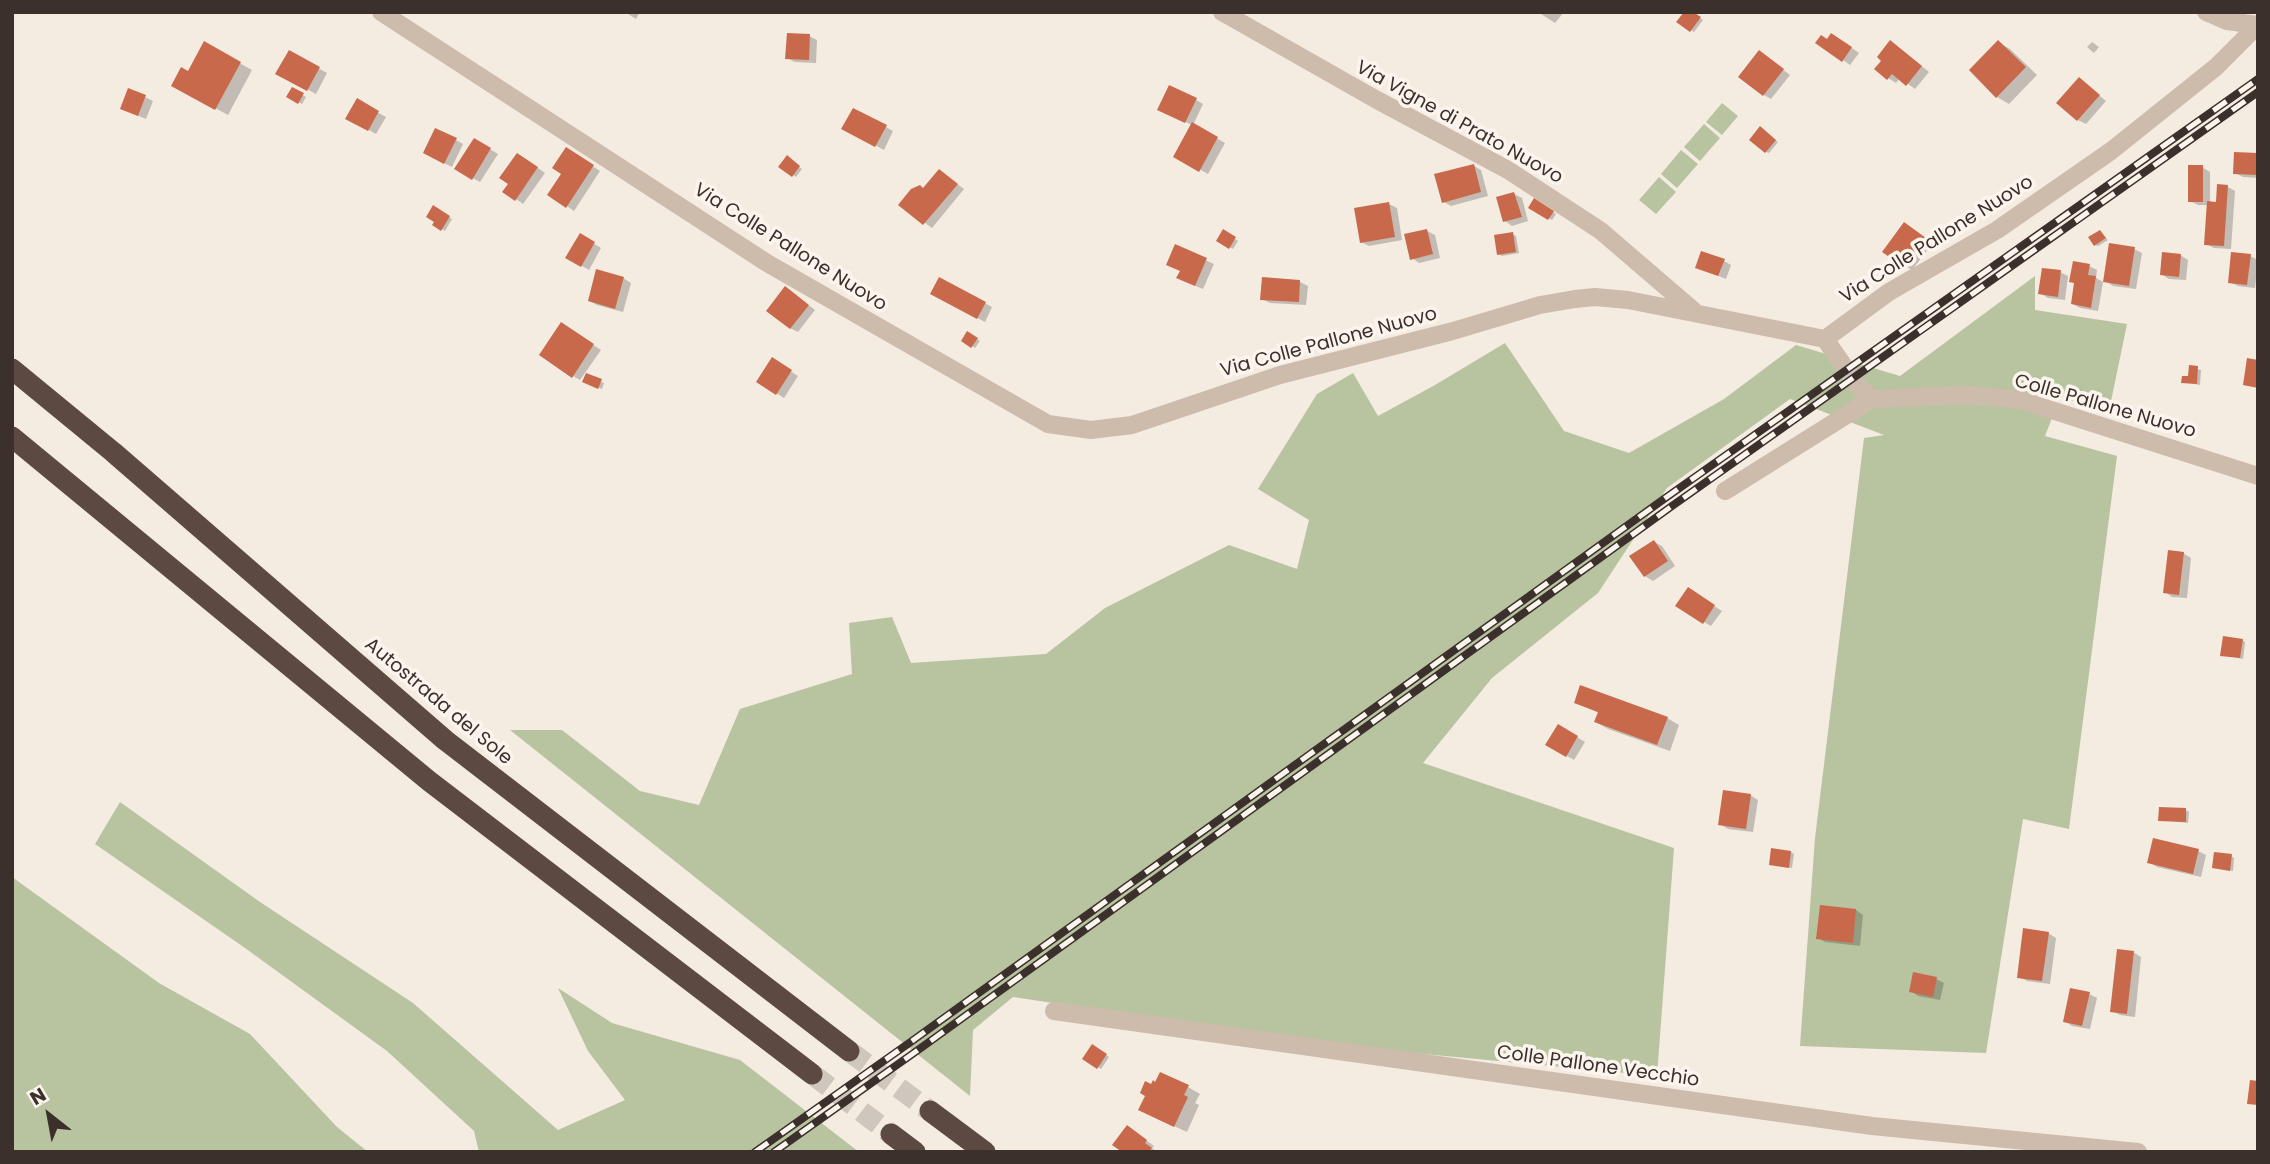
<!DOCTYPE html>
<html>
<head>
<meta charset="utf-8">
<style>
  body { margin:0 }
  #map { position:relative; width:2270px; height:1164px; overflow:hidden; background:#f4ebe1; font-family:Poppins,sans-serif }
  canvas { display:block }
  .frame { position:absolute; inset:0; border:14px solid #3b302b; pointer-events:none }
  .north { position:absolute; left:14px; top:1080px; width:70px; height:70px; -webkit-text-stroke:5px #fbf5ee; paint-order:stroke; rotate:329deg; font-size:19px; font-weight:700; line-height:28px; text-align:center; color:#3b302b }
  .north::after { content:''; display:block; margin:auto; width:24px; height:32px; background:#3b302b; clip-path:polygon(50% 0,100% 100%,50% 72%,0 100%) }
</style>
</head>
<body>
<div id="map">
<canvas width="2270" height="1164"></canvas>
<div class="frame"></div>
<div class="north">N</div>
</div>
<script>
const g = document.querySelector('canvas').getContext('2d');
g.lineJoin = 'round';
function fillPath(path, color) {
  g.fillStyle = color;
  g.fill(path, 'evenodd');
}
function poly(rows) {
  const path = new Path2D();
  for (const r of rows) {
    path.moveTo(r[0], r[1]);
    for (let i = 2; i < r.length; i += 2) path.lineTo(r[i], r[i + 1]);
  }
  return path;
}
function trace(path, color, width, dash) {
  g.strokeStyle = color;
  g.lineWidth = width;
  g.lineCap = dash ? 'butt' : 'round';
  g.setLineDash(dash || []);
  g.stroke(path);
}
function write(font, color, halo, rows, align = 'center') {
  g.font = font + ' Poppins,sans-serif';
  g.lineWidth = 7;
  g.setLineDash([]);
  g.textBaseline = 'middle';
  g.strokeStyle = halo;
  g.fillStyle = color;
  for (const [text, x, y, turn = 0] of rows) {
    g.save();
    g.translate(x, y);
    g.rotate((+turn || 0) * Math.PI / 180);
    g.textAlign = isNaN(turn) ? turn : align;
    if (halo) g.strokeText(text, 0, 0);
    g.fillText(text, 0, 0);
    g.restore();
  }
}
const green = poly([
  [1722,103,1738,116,1722,135,1706,122],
  [1704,124,1720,138,1700,161,1684,147],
  [1681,150,1698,164,1677,188,1661,174],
  [1659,177,1676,192,1656,214,1639,200],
  [2035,276,2035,310,2127,324,2109,411,2033,390,2052,418,2045,436,2117,456,2069,829,2023,819,1986,1053,1800,1046,1815,838,1864,438,1884,435,1790,399,1667,488,1598,593,1492,678,1423,763,1674,848,1657,1076,1339,1046,1013,997,973,1030,970,1096,510,730,562,730,640,791,699,805,740,709,852,674,849,623,892,617,911,663,1046,654,1105,608,1229,545,1297,569,1309,520,1258,489,1317,394,1353,373,1378,416,1435,385,1505,343,1564,431,1629,453,1724,399,1796,345,1900,376],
  [120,802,260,902,413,1003,558,1130,625,1100,588,1051,558,988,612,1023,740,1060,859,1152,479,1152,474,1131,387,1051,245,948,95,844],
  [12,877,159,983,250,1034,337,1127,368,1152,12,1152]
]);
const shadow = poly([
  [625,12,640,12,636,19],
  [1538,12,1564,12,1555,23],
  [1691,12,1703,20,1694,32,1679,22],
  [809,36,817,40,816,63,795,62,787,58],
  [1839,39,1859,53,1850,65,1843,60,1828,41],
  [1998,42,2010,49,2037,75,2009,104,1997,97],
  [2092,42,2099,47,2094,53,2087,47],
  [205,44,252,70,228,115,173,85,189,73],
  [1898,47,1929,72,1915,89,1900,78,1896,83,1888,78],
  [289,52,327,73,316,94,278,73],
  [1767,57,1790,75,1771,99,1764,95],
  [2079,79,2106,101,2086,124,2078,120],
  [293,89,306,97,302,104,288,96],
  [145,97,153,101,146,119,129,112],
  [1196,100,1203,104,1193,125,1225,143,1208,174,1175,156,1192,125,1166,113],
  [357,101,386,117,376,134,348,118],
  [886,127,893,131,884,150,844,128],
  [1763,130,1778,142,1769,153,1766,152],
  [456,140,463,144,452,167,432,157],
  [475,140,498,154,480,182,457,169],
  [574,154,600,171,574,211,567,206],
  [2258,155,2258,178,2243,177,2235,173],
  [787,158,802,169,796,177,780,166],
  [525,159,545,173,523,204,516,199],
  [1474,166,1481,170,1488,196,1451,206,1444,202],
  [2202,167,2210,172,2210,203,2218,204,2228,187,2235,191,2231,249,2214,248,2206,244,2209,205,2198,205,2190,201],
  [940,171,964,189,932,228,901,205,924,190],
  [1514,194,1522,198,1528,221,1512,226,1505,221],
  [1535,201,1556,214,1552,220,1531,207],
  [1389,204,1397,208,1402,240,1369,246,1361,242],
  [433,208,452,219,445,231,434,224],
  [1912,229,1932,244,1912,270,1905,266],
  [1427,231,1435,235,1440,258,1419,263,1412,258],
  [1224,232,1238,241,1233,249,1218,240],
  [2100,232,2108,240,2098,246,2095,245],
  [1512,234,1516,236,1519,253,1502,256,1499,254],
  [580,235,601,248,589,270,567,257],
  [1176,247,1214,264,1203,289,1186,282],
  [2134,249,2142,253,2136,289,2113,286,2105,281],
  [2180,255,2188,260,2186,280,2169,279,2161,274],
  [2250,256,2258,260,2255,288,2238,286,2230,282],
  [1724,261,1731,265,1726,279,1697,267],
  [2089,266,2097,270,2096,278,2103,282,2098,311,2080,308,2073,304],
  [2060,272,2068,276,2065,300,2048,298,2040,293],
  [623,278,631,283,623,312,597,305,590,301],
  [940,279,992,307,985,322,932,293],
  [1264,279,1300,282,1308,286,1306,305,1270,303,1262,299],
  [793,293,815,310,798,332,790,328],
  [569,329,601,350,580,380,573,376],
  [968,333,980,341,975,348,963,340],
  [773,360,798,376,784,398,759,382],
  [2190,367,2201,370,2200,385,2183,382,2190,378],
  [587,375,604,383,602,389,584,382],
  [1654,542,1662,546,1675,566,1653,581,1645,576],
  [2183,553,2191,558,2187,598,2172,597,2165,592],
  [1696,594,1722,611,1711,626,1704,622],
  [2242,640,2245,642,2243,659,2222,655],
  [1576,703,1667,718,1679,725,1670,751,1608,729,1596,722,1599,713],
  [1559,726,1585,742,1574,760,1548,745],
  [1750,795,1758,800,1753,832,1728,829,1720,824],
  [2186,810,2189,812,2188,823,2160,820],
  [2198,851,2206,855,2201,877,2157,867,2149,862],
  [1791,852,1794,854,1792,868,1771,864],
  [2231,856,2234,858,2233,871,2214,867],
  [1856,910,1863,915,1860,946,1825,942,1818,938],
  [2048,933,2056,938,2050,984,2027,981,2019,977],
  [2133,952,2141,957,2135,1017,2120,1015,2112,1011],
  [1936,979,1944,983,1940,1000,1918,996,1911,991],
  [2089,994,2097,998,2090,1029,2072,1026,2065,1021],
  [1093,1046,1109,1057,1101,1069,1084,1058],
  [1152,1086,1188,1087,1200,1094,1195,1103,1199,1105,1187,1132,1152,1116,1147,1095],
  [1135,1132,1154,1146,1152,1148,1157,1152,1125,1152]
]);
const building = poly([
  [1684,12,1693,12,1701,17,1690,32,1676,22],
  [787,33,810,34,809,60,785,59],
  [1831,33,1852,47,1842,62,1815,43,1821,35,1827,39],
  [1890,40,1922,66,1906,86,1892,74,1887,80,1874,69,1881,61,1877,57],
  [1998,40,2026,67,1996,98,1969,70],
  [204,41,241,62,215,110,171,86,181,67,188,71],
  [289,50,320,67,307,91,275,74],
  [1759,50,1784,69,1763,96,1738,77],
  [2079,77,2100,95,2077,121,2056,103],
  [1169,85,1197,98,1185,123,1157,110],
  [292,87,304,93,298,104,286,97],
  [128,88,146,95,138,116,120,109],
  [357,98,379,111,368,131,345,119],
  [853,108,887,125,875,147,841,129],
  [1192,122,1218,137,1199,172,1173,157],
  [1760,126,1776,140,1765,153,1749,140],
  [435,128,457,138,444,164,423,153],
  [474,138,491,148,472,180,454,169],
  [566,147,594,165,566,208,547,195,561,174,552,168],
  [2234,152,2258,153,2258,175,2233,174],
  [517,153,538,167,515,201,502,192,508,184,499,178],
  [787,155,800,166,792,177,778,167],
  [1474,164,1481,192,1442,203,1434,174],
  [2188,165,2203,165,2203,202,2188,202],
  [939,169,958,184,923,225,898,205,911,189,920,185,923,188],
  [2217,184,2228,185,2224,246,2204,245,2207,201,2216,202],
  [1514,192,1522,217,1503,222,1496,197],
  [1534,198,1554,211,1548,220,1528,208],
  [1389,202,1395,237,1360,243,1354,208],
  [433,205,450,216,441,231,432,225,434,222,426,217],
  [1904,222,1926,238,1904,267,1882,252],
  [1223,229,1236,237,1229,249,1216,241],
  [1427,229,1433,254,1410,260,1404,234],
  [2100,230,2106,238,2094,246,2088,237],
  [1513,232,1516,252,1497,255,1494,235],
  [580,233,595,242,581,267,565,258],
  [2109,243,2135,247,2129,286,2103,282],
  [1175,244,1207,258,1195,286,1176,278,1180,271,1166,265],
  [1701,251,1725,259,1718,276,1695,268],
  [2162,252,2181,254,2179,277,2160,275],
  [2231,252,2251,254,2247,285,2228,283],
  [2073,261,2090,264,2088,275,2096,276,2091,308,2071,304,2074,283,2069,282],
  [2042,268,2061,270,2058,297,2038,294],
  [596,269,624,277,615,309,588,301],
  [939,277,986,302,977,319,930,294],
  [1262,277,1300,280,1299,302,1260,300],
  [785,286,809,305,790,329,766,311],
  [561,322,594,344,572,378,539,355],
  [967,331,978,338,971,348,961,341],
  [772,357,792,370,776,395,756,382],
  [2247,358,2258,360,2258,388,2243,385],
  [2189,365,2198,366,2197,384,2181,383,2182,376,2188,376],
  [586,373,602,379,598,389,582,382],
  [1654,540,1668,561,1644,577,1629,556],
  [2168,550,2184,552,2179,595,2163,593],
  [1688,587,1715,605,1703,624,1675,606],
  [2223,636,2243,639,2240,658,2220,656],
  [1580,685,1668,717,1657,745,1594,722,1598,712,1574,703],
  [1558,724,1578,736,1566,757,1545,745],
  [1723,790,1751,794,1746,829,1718,825],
  [2159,807,2186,808,2186,822,2158,821],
  [2153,838,2199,849,2193,874,2147,863],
  [1771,848,1791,851,1789,868,1769,865],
  [2214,852,2232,854,2230,871,2212,868],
  [1820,905,1856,909,1853,943,1816,939],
  [2023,928,2049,932,2042,981,2017,978],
  [2117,949,2134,951,2127,1014,2110,1012],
  [1913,972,1937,977,1933,997,1909,992],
  [2070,988,2090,992,2082,1026,2063,1022],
  [1092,1044,1107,1054,1097,1069,1082,1059],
  [1160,1072,1189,1085,1184,1095,1188,1097,1174,1127,1138,1110,1145,1096,1140,1093,1145,1081,1151,1084,1153,1080,1155,1082],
  [2250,1080,2258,1081,2258,1105,2247,1104],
  [1127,1125,1147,1140,1145,1143,1152,1148,1149,1152,1122,1152,1112,1145]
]);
const minorTunnel = poly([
  [1841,362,1858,386]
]);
const motorwayTunnel = poly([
  [849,1051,930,1111],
  [812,1074,891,1134]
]);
const minor = poly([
  [381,12,767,263,1048,424,1091,430,1132,425,1280,375,1453,331,1540,305,1575,299,1595,297,1628,300,1825,339,1889,292,1997,230,2111,151,2216,67,2258,25],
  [1222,12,1377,100,1508,170,1601,231,1694,311],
  [2206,12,2227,21,2258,25],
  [1825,339,1841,362],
  [1858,386,1872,399,1964,395,2017,399,2258,476],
  [1725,491,1872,399],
  [1054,1011,1872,1126,2138,1152]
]);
const motorway = poly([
  [12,369,113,452,445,740,849,1051],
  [12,437,429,781,812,1074],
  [930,1111,985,1152],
  [891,1134,915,1152]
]);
const rail = poly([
  [755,1152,912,1041,1664,499,2258,79],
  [774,1152,918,1050,1672,506,2258,92]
]);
const streetNames = [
  ["Via Vigne di Prato Nuovo",1459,123,29],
  ["Via Colle Pallone Nuovo",1937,240,-32],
  ["Via Colle Pallone Nuovo",790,248,32],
  ["Via Colle Pallone Nuovo",1329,343,-15],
  ["Colle Pallone Nuovo",2105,407,16],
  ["Autostrada del Sole",438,702,40],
  ["Colle Pallone Vecchio",1598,1067,8]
];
fillPath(green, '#b8c4a0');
fillPath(shadow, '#0003');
fillPath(building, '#c8694b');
trace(minorTunnel, '#cfc6bd', 18, [18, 9]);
trace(motorwayTunnel, '#cfc6bd', 21, [21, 10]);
trace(minor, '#cdbbac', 18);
trace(motorway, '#5c4a42', 21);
trace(rail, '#3b302b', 8);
trace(rail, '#fbf5ee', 5, [16]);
write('19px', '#3b302b', '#fbf5ee', streetNames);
</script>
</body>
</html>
